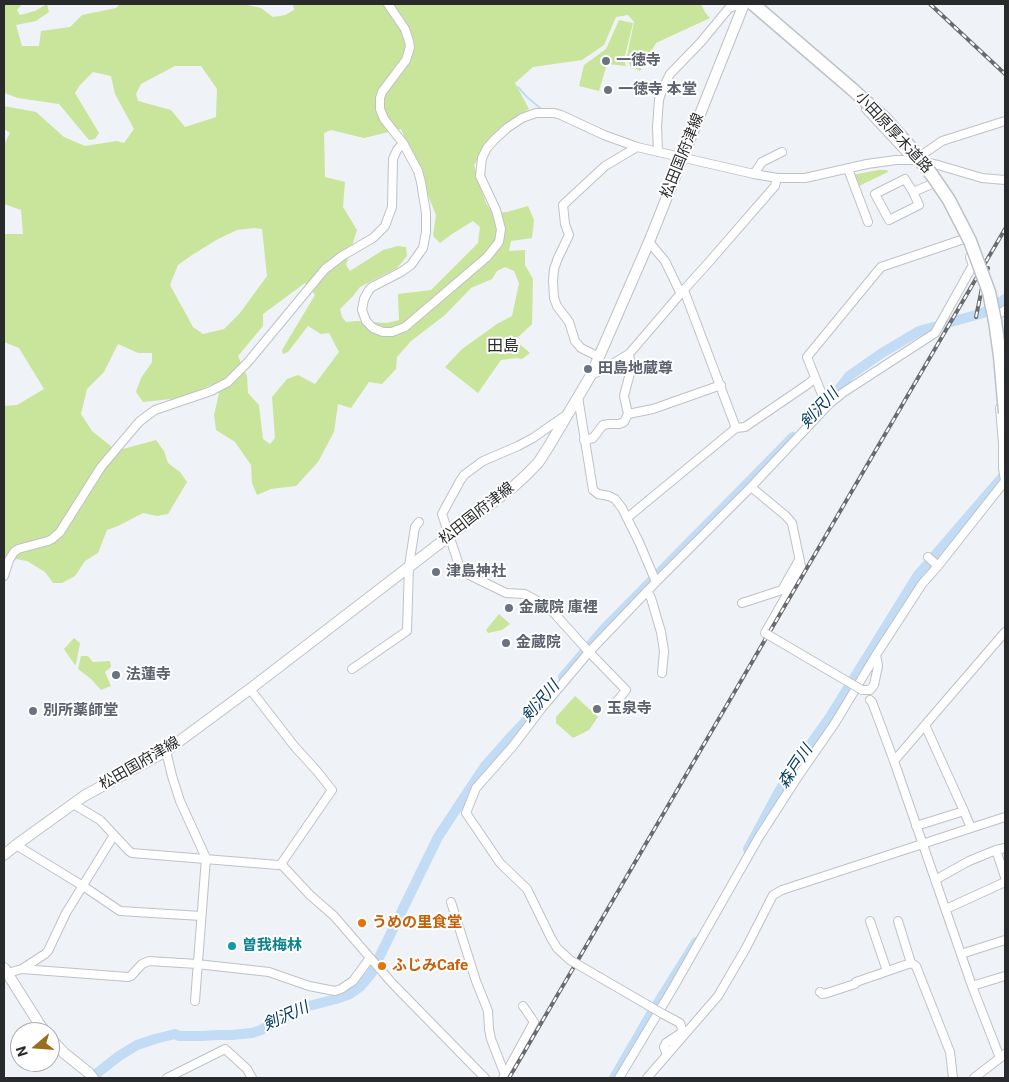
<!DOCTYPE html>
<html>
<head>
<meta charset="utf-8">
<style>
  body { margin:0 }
  #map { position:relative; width:1009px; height:1082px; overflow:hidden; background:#eff2f7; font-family:Roboto,sans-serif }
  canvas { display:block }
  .frame { position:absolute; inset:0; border:5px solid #292a2c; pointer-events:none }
  .north { position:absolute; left:10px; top:1022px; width:50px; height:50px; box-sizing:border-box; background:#fff; border:1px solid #a9aaab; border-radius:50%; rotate:252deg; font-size:14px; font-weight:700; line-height:20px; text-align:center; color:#292a2c }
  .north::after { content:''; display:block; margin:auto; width:18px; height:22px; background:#996d1b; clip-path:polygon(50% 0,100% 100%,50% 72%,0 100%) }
</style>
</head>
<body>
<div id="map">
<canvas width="1009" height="1082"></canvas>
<div class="frame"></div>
<div class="north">N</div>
</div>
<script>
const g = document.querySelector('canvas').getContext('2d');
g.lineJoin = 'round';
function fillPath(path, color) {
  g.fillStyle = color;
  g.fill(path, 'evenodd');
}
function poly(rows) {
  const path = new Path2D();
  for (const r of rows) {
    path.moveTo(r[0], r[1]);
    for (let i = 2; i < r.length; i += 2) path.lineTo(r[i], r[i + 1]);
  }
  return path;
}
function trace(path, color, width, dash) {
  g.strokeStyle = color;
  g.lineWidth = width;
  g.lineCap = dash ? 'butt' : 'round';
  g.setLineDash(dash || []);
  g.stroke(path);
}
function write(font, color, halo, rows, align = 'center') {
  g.font = font + ' Roboto,"Noto Sans JP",sans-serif';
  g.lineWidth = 4;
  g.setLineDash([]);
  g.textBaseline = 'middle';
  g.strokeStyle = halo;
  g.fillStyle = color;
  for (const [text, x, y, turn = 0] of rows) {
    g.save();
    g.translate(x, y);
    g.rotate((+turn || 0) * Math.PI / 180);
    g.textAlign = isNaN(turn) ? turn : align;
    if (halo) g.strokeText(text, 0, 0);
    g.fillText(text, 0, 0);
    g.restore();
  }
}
const green = poly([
  [4,4,22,4,17,10,20,15,35,11,47,4,49,12,36,21,16,25,22,46,39,46,41,31,70,27,82,15,116,8,120,4,242,4,261,8,273,17,285,15,294,10,293,4,701,4,705,12,710,18,656,43,640,71,630,66,627,56,634,22,628,15,616,17,604,45,582,60,533,67,515,83,529,109,495,132,474,165,485,201,492,213,507,212,528,206,534,220,532,238,511,241,509,251,525,250,525,265,533,279,532,324,515,340,530,353,522,359,516,358,501,360,478,393,445,367,462,349,497,324,512,316,519,283,514,271,505,267,497,271,492,279,471,288,445,315,411,341,397,357,396,369,382,384,369,382,351,408,338,404,334,432,318,462,296,486,271,489,257,495,252,483,251,465,235,442,216,430,214,415,219,393,211,385,180,398,143,402,136,392,141,378,152,362,152,353,138,353,118,344,104,372,87,389,81,414,92,431,112,447,123,449,156,440,164,451,168,463,180,472,187,482,168,514,157,516,143,513,118,526,107,530,98,553,85,561,75,576,62,583,53,583,45,572,27,561,4,557,4,406,17,405,44,389,19,348,4,342,4,234,23,234,21,210,4,204,4,144,10,133,4,129,4,106,36,112,64,137,85,146,117,141,124,143,134,129,115,94,111,76,93,72,80,85,75,93,99,133,95,139,89,140,59,104,18,98,4,93],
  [175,66,201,66,217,89,216,117,185,127,171,110,138,101,136,94,141,84],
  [401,129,436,215,433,236,440,243,452,234,473,221,480,227,478,243,431,290,398,294,399,320,387,323,357,321,346,322,342,317,340,309,353,296,360,287,397,268,407,256,406,247,398,246,383,250,350,271,346,265,357,230,343,207,345,182,325,177,324,133,331,130,364,138],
  [254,228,262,229,267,276,240,313,224,329,203,334,193,327,170,285,178,265,192,255,218,239,237,230],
  [305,283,315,295,282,350,283,354,288,352,308,326,321,334,329,333,339,352,315,384,298,375,287,379,272,397,275,438,270,444,263,439,259,405,248,393,247,376,238,356,263,326,263,314],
  [619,20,633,23,624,60,626,66,607,64,599,91,579,86,584,65,606,49],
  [879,170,887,170,888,172,857,187,852,175],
  [499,614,510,624,502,630,488,633,486,630],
  [74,638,80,643,76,664,75,665,64,649],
  [81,656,88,656,93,662,110,661,111,667,105,672,111,686,101,690,91,679,78,669],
  [575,696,598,717,589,730,573,738,556,723,556,717]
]);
const stream = poly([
  [518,87,527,97,540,108]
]);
const river = poly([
  [826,403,833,397,849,376,882,353,919,331,983,313,1005,299],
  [563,677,604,629,793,437],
  [748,849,778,793,801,758,830,717,918,575,1005,474],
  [96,1074,119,1056,137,1045,155,1039,175,1034,179,1036,202,1036,218,1035,232,1035,252,1033,261,1030,301,1008,336,999,350,994,360,987,371,974,438,837,459,805,485,766,508,740,540,706],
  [614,1078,651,1014,696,942]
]);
const minor = poly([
  [388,4,405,29,409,41,410,47,406,60,382,92,380,98,380,109,384,119,403,143,418,171,421,182,426,213,426,232,423,248,411,265,401,272,372,287,369,290,364,299,362,310,366,321,373,328,383,332,392,332,405,327,487,257,499,242,501,229,496,210,480,176,482,158,487,148,494,140,507,128,522,118,536,113,554,113,561,115,604,135,637,147,754,174,777,178,805,178,867,164,896,160,914,160,938,165,982,178,1005,180],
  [866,109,906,152],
  [658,152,657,127,659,100,662,90,670,74,701,42,729,8,741,4],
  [916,159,942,141,1005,121],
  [848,169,868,222],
  [754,174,762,162,782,152],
  [913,192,905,179,875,194,889,220,919,205,913,192,932,184],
  [649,242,665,261,679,290,685,293,736,428],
  [992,319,1005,310],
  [599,357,581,348,575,341,569,322,557,306,554,298,553,281,554,269,558,258,569,235,565,224,563,205,605,166,637,147],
  [591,375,602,370,629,354,682,292,709,262,775,186,777,178],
  [578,397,593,490,598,494,609,496,615,499,622,508,639,542,656,582],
  [829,404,823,397,807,357,881,267,964,239],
  [1000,408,1003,443,1003,468,1005,481],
  [628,414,624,396,630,373,630,361,629,354],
  [566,415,533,438,518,446,483,461,464,475,460,481,442,514,461,571,506,593,525,594,543,604,553,612,589,652,626,690,614,705],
  [584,440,593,438,603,425,609,424,619,424,624,422,628,414,653,409,721,385],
  [751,487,786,516,792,523,801,566,801,570,765,633],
  [627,518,736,428,745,427,808,384,815,378],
  [928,557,938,566],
  [4,576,9,560,14,552,18,549,48,541,52,539,60,532,101,467,139,422,148,415,155,410,211,391,228,382,248,362,325,269,342,256,373,238,385,226,392,207,393,159,397,150,403,143],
  [647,591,651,598,661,632,664,651,662,673],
  [742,603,782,590,799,560],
  [352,669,407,631,409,566,415,527,419,522],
  [250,689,295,747,316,770,332,790,281,864],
  [862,690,870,690,874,685,878,666,876,655,922,584,938,566,1005,481],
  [870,700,872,702,894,761,972,986,1000,1058],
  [925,725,964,811],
  [166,751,172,776,180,801,206,858,195,1001],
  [894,761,1005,632],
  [73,804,100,820,129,851,132,853,278,865,281,864],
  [916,826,964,811,971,828,1005,817],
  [16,845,83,886,120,911,201,916],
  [1005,848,996,850,1005,877],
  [281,864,310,895,334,916,392,983,485,1078],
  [935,880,969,861,996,850],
  [451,902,476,981,488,1011,489,1029,491,1039,505,1075,503,1078],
  [946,909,1005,882],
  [870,921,887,971],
  [898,921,911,963],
  [961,954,1005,940],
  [570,960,557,948,551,938,527,889,500,863,466,813,476,788,513,746,541,709,589,652,656,582,751,487,829,404,844,392,935,333,973,265,970,257],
  [22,969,45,954,48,951,66,913,114,835],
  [7,973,22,969,128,977,131,976,142,964,149,961,197,964,269,972,309,986,335,991,341,989,353,981,370,958],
  [972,986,1005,976],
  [820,992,822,994,827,993,855,984,856,982,911,963,916,966,950,1052,953,1078],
  [663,1014,680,1023,682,1029,681,1033,666,1043,664,1047,667,1055],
  [505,1075,534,1022,523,1006],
  [167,1078,225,1049,247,1069,252,1078],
  [619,1078,673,988,759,837,797,778,835,723,876,655],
  [647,1078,718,996,746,948,773,895,782,890,971,828],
  [974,1078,1005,1054]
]);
const major = poly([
  [4,855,16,845,84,796,166,751,250,689,513,487,525,476,538,463,549,446,591,375,649,242,744,4],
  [4,968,38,1022,45,1032],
  [50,1038,64,1053,89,1073,93,1078]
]);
const rail = poly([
  [930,4,1005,74],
  [976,317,983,283,988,268],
  [509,1078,1005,229]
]);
const minorBridge = poly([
  [765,633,862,690],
  [570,960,663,1014]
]);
const highwayBridge = poly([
  [753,4,852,89,884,118,910,147,932,175,949,200,970,241,989,292,995,321,1000,356,1005,413]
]);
const markers = [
  [606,61,5,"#6b7280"],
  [608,90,5,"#6b7280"],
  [588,369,5,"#6b7280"],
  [436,572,5,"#6b7280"],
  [509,608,5,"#6b7280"],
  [506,643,5,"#6b7280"],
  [116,675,5,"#6b7280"],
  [597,709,5,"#6b7280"],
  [33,711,5,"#6b7280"],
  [362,923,5,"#e8710a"],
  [232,946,5,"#0f9aa8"],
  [382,966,5,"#e8710a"]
];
const worshipNames = [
  ["一徳寺",616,61],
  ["一徳寺 本堂",618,90],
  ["田島地蔵尊",598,369],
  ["津島神社",446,572],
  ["金蔵院 庫裡",519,608],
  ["金蔵院",516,643],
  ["法蓮寺",126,675],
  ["玉泉寺",607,709],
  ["別所薬師堂",43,711]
];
const streetNames = [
  ["小田原厚木道路",893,133,47],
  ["松田国府津線",683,156,-68],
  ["松田国府津線",477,514,-38],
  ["松田国府津線",140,764,-30]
];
const foodNames = [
  ["うめの里食堂",372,923],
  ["ふじみCafe",392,966]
];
const cultureNames = [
  ["曽我梅林",242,946]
];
const neighbourhoodNames = [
  ["田島",503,347]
];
const waterNames = [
  ["剣沢川",820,409,-47],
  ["剣沢川",541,702,-49],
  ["森戸川",796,767,-56],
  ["剣沢川",286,1017,-24]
];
fillPath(green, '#c9e59b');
trace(stream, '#c1dcf4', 2);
trace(river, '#c1dcf4', 10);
trace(minor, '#bec1c6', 10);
trace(major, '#bec1c6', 12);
trace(minor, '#fff', 8);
trace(major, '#fff', 10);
trace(rail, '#696b6e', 4);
trace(rail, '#fff', 2, [5.5]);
trace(minorBridge, '#bec1c6', 10, []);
trace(highwayBridge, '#bec1c6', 15, []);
trace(minorBridge, '#fff', 8);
trace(highwayBridge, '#fff', 12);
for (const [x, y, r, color] of markers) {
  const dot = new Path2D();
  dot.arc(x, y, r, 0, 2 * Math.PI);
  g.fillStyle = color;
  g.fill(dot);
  trace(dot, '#fff', 2);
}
write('bold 15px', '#5b616d', '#fff', worshipNames, 'left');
write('15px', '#292a2c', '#fff', streetNames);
write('bold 15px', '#c56008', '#fff', foodNames, 'left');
write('bold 15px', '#0d838f', '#fff', cultureNames, 'left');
write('16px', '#292a2c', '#fff', neighbourhoodNames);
write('italic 16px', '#043a60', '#fff', waterNames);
</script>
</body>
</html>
